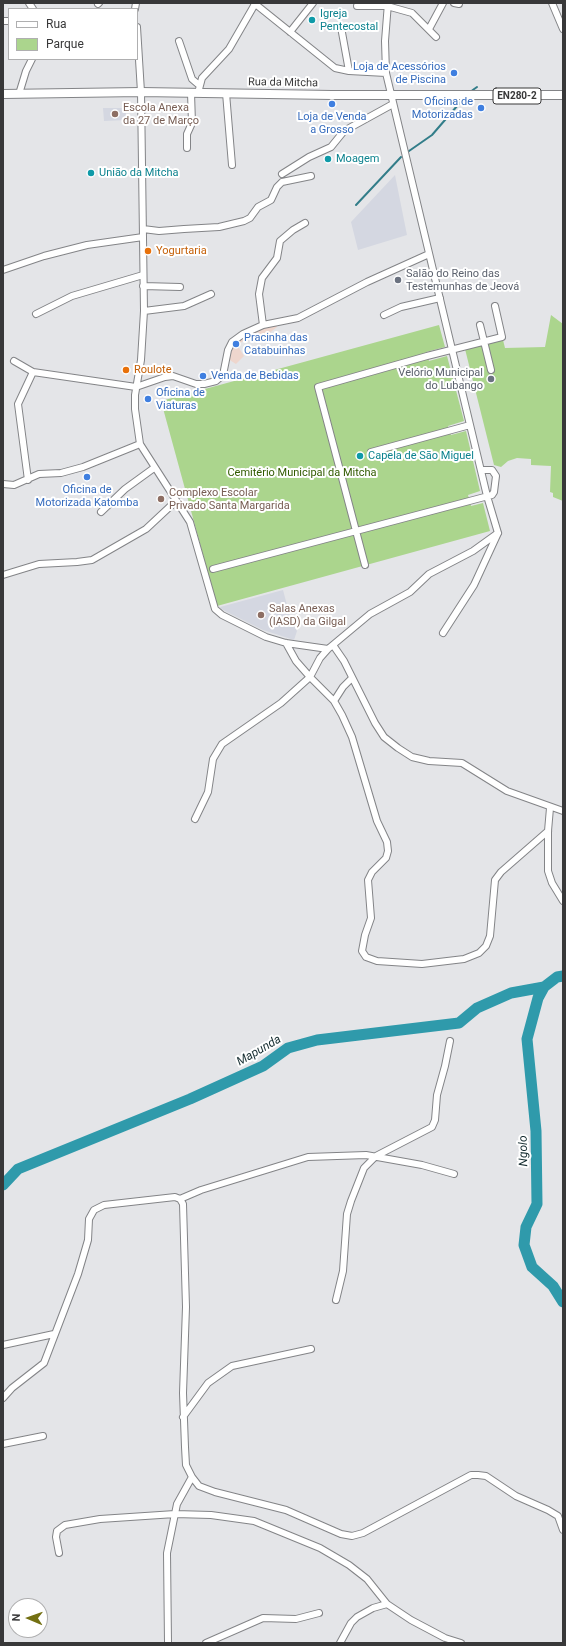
<!DOCTYPE html>
<html>
<head>
<meta charset="utf-8">
<style>
  body { margin:0 }
  #map { position:relative; width:566px; height:1646px; overflow:hidden; background:#e4e5e8; font-family:Roboto,sans-serif }
  canvas { display:block }
  .frame { position:absolute; inset:0; border:4px solid #383839; pointer-events:none }
  .legend { position:absolute; left:8px; top:8px; width:130px; height:52px; box-sizing:border-box; background:#fff; border:1px solid #afafb0; margin:0; padding:5px 7px; list-style:none; font-size:12px; color:#383839 }
  .legend li { display:flex; align-items:center; gap:8px; height:20px }
  .legend b { width:20px; border:1px solid #afafb0 }
  .north { position:absolute; left:8px; top:1598px; width:40px; height:40px; box-sizing:border-box; background:#fff; border:1px solid #afafb0; border-radius:50%; rotate:272deg; font-size:11px; font-weight:700; line-height:16px; text-align:center; color:#383839 }
  .north::after { content:''; display:block; margin:auto; width:14px; height:18px; background:#737012; clip-path:polygon(50% 0,100% 100%,50% 72%,0 100%) }
</style>
</head>
<body>
<div id="map">
<canvas width="566" height="1646"></canvas>
<div class="frame"></div>
<ul class="legend">
<li><b style="height:5px;background:#fff"></b>Rua</li>
<li><b style="height:11px;background:#abd58d"></b>Parque</li>
</ul>
<div class="north">N</div>
</div>
<script>
const g = document.querySelector('canvas').getContext('2d');
g.lineJoin = 'round';
function fillPath(path, color) {
  g.fillStyle = color;
  g.fill(path, 'evenodd');
}
function poly(rows) {
  const path = new Path2D();
  for (const r of rows) {
    path.moveTo(r[0], r[1]);
    for (let i = 2; i < r.length; i += 2) path.lineTo(r[i], r[i + 1]);
  }
  return path;
}
function trace(path, color, width, dash) {
  g.strokeStyle = color;
  g.lineWidth = width;
  g.lineCap = dash ? 'butt' : 'round';
  g.setLineDash(dash || []);
  g.stroke(path);
}
function write(font, color, halo, rows, align = 'center') {
  g.font = font + ' Roboto,sans-serif';
  g.lineWidth = 4;
  g.setLineDash([]);
  g.textBaseline = 'middle';
  g.strokeStyle = halo;
  g.fillStyle = color;
  for (const [text, x, y, turn = 0] of rows) {
    g.save();
    g.translate(x, y);
    g.rotate((+turn || 0) * Math.PI / 180);
    g.textAlign = isNaN(turn) ? turn : align;
    if (halo) g.strokeText(text, 0, 0);
    g.fillText(text, 0, 0);
    g.restore();
  }
}
const commercial = poly([
  [277,324,277,327,263,338,258,332,237,345,244,356,236,364,228,359,233,343,259,328]
]);
const built = poly([
  [103,108,126,108,126,120,104,121],
  [395,175,407,235,358,250,351,222],
  [283,590,291,620,297,631,294,640,263,630,221,609,220,607]
]);
const green = poly([
  [551,315,563,324,563,501,553,497,553,493,550,492,551,466,531,465,531,459,517,458,508,461,501,467,494,465,465,349,503,340,505,348,545,347],
  [439,325,445,347,426,352,429,361,447,356,464,421,448,426,451,435,466,431,480,491,468,495,471,506,483,503,490,531,217,606,161,401]
]);
const stream = poly([
  [470,92,477,87],
  [409,151,432,135,464,98],
  [356,205,401,157]
]);
const river = poly([
  [544,987,538,998,527,1039,536,1131,537,1204,526,1227,524,1245,532,1267,553,1286,563,1302],
  [3,1185,18,1169,190,1099,263,1066,288,1048,317,1040,459,1023,477,1008,511,993,544,987,557,977,563,976]
]);
const minor = poly([
  [29,3,33,9],
  [254,3,335,68,349,71,386,73],
  [388,3,385,41,386,73,487,496,498,533],
  [454,3,459,4],
  [552,3,563,29],
  [98,4,99,3],
  [357,6,387,6,412,13,436,37],
  [135,9,136,3],
  [3,21,9,21],
  [137,27,141,92,144,311,141,360,135,395,135,409,140,444,190,522,215,609,222,615,266,637,286,643,328,649],
  [341,27,349,71],
  [429,29,443,3],
  [290,32,313,3],
  [179,41,192,79,199,85],
  [198,93,202,78,229,49,255,4],
  [226,93,232,165],
  [19,94,26,71,32,59],
  [187,148,187,134,192,123,191,93],
  [282,174,309,157,331,147,344,131,393,104],
  [143,229,159,231,184,229,219,227,244,221,250,218,258,207,271,200,277,187,282,182,311,176],
  [3,270,44,256,87,245,143,237],
  [143,286,180,287],
  [144,311,184,306,211,294],
  [36,314,72,296,143,275],
  [384,315,401,307,440,298],
  [263,325,259,294,262,278,277,258,280,241,293,230,305,223],
  [480,325,491,370],
  [14,361,33,372,136,387,165,377,173,376,196,384,204,384,216,381,223,375,228,350,232,342,243,334,263,325,298,318,367,282,429,254],
  [371,452,470,425],
  [28,480,18,404,33,372],
  [3,484,14,485,39,474,61,473,83,467,140,444],
  [101,512,125,489,154,468],
  [365,565,318,387,427,356,502,337,495,306],
  [213,569,492,495,494,492,496,476,492,470,481,470],
  [3,575,39,564,77,562,92,560,146,529,176,501],
  [443,633,474,585,498,533],
  [286,643,296,661,310,677,334,701,342,715,352,737,377,821,387,842,388,851,386,858,372,872,368,880,371,918,365,935,362,951,366,957,377,961,422,964,464,959,479,953,486,946,490,936,495,880,501,872,548,831],
  [333,645,344,661,375,723,384,737,398,748,412,757,429,761,462,763,507,791,563,811],
  [334,701,343,687,352,678],
  [550,808,548,831,548,871,552,883,563,901],
  [195,819,208,792,213,759,222,744,281,703,310,677,320,658,328,649,370,614,410,592,429,574,473,551,498,533],
  [180,1199,201,1190,308,1157,366,1155,422,1165,454,1174],
  [336,1300,343,1271,347,1214,351,1201,364,1168,376,1156,432,1127,435,1120,437,1095,445,1066,450,1041],
  [3,1345,54,1334],
  [3,1398,12,1388,44,1363,78,1274,88,1240,89,1219,94,1210,104,1205,175,1197,180,1199,183,1204,186,1307,183,1393,185,1447,186,1465,192,1477,199,1486,215,1492,286,1510,341,1534,352,1536,363,1533,471,1475,478,1475,486,1476,516,1496,548,1510,558,1516,563,1530],
  [183,1417,208,1383,232,1366,311,1349],
  [3,1444,43,1436],
  [59,1553,56,1537,57,1531,65,1525,100,1519,175,1514,211,1515,254,1521,320,1548,349,1565,367,1579,387,1604,411,1620,445,1638,461,1643],
  [168,1643,167,1553,177,1504,192,1477],
  [206,1643,263,1618,296,1619,319,1613],
  [340,1643,351,1623,357,1617,373,1608,387,1604]
]);
const major = poly([
  [3,94,141,92,332,95,563,95]
]);
const markers = [
  [312,20,4,"#0f9aa8"],
  [454,73,4,"#3f7fe0"],
  [332,104,4,"#3f7fe0"],
  [481,108,4,"#3f7fe0"],
  [115,114,4,"#8d6e63"],
  [328,159,4,"#0f9aa8"],
  [91,173,4,"#0f9aa8"],
  [148,251,4,"#e8710a"],
  [398,280,4,"#6b7280"],
  [236,344,4,"#3f7fe0"],
  [126,370,4,"#e8710a"],
  [203,376,4,"#3f7fe0"],
  [491,379,4,"#6b7280"],
  [148,399,4,"#3f7fe0"],
  [360,456,4,"#0f9aa8"],
  [87,477,4,"#3f7fe0"],
  [161,499,4,"#8d6e63"],
  [261,615,4,"#8d6e63"]
];
const shields = [
  [517,96,48]
];
const shieldNames = [
  ["EN280-2",517,96]
];
const cultureNames = [
  ["Igreja",320,14],
  ["Pentecostal",320,27],
  ["Moagem",336,159],
  ["União da Mitcha",99,173],
  ["Capela de São Miguel",368,456]
];
const shopNames = [
  ["Loja de Acessórios",446,67,"right"],
  ["de Piscina",446,80,"right"],
  ["Oficina de",473,102,"right"],
  ["Motorizadas",473,115,"right"],
  ["Loja de Venda",332,117,"center"],
  ["a Grosso",332,130,"center"],
  ["Pracinha das",244,338],
  ["Catabuinhas",244,351],
  ["Venda de Bebidas",211,376],
  ["Oficina de",156,393],
  ["Viaturas",156,406],
  ["Oficina de",87,490,"center"],
  ["Motorizada Katomba",87,503,"center"]
];
const streetNames = [
  ["Rua da Mitcha",283,83,1]
];
const educationNames = [
  ["Escola Anexa",123,108],
  ["da 27 de Março",123,121],
  ["Complexo Escolar",169,493],
  ["Privado Santa Margarida",169,506],
  ["Salas Anexas",269,609],
  ["(IASD) da Gilgal",269,622]
];
const foodNames = [
  ["Yogurtaria",156,251],
  ["Roulote",134,370]
];
const worshipNames = [
  ["Salão do Reino das",406,274],
  ["Testemunhas de Jeová",406,287],
  ["Velório Municipal",483,373,"right"],
  ["do Lubango",483,386,"right"]
];
const parkNames = [
  ["Cemitério Municipal da Mitcha",302,473]
];
const waterNames = [
  ["Mapunda",259,1051,-30],
  ["Ngolo",524,1151,-91]
];
fillPath(commercial, '#eed6cd');
fillPath(built, '#d4d7e1');
fillPath(green, '#abd58d');
trace(stream, '#327d89', 2);
trace(river, '#2f9aab', 11);
trace(minor, '#838487', 8);
trace(major, '#838487', 10);
trace(minor, '#fff', 6);
trace(major, '#fff', 8);
for (const [x, y, r, color] of markers) {
  const dot = new Path2D();
  dot.arc(x, y, r, 0, 2 * Math.PI);
  g.fillStyle = color;
  g.fill(dot);
  trace(dot, '#fff', 1.5);
}
for (const [x, y, w] of shields) {
  const box = new Path2D();
  box.roundRect(x - w / 2, y - 8, w, 16, 3);
  g.fillStyle = '#fff';
  g.fill(box);
  trace(box, '#383839', 1);
}
write('bold 10px', '#383839', null, shieldNames);
write('11px', '#0d838f', '#fff', cultureNames, 'left');
write('11px', '#366cbe', '#fff', shopNames, 'left');
write('11px', '#383839', '#fff', streetNames);
write('11px', '#785e54', '#fff', educationNames, 'left');
write('11px', '#c56008', '#fff', foodNames, 'left');
write('11px', '#5b616d', '#fff', worshipNames, 'left');
write('11px', '#325b00', '#fff', parkNames);
write('italic 12px', '#162d31', '#fff', waterNames);
</script>
</body>
</html>
